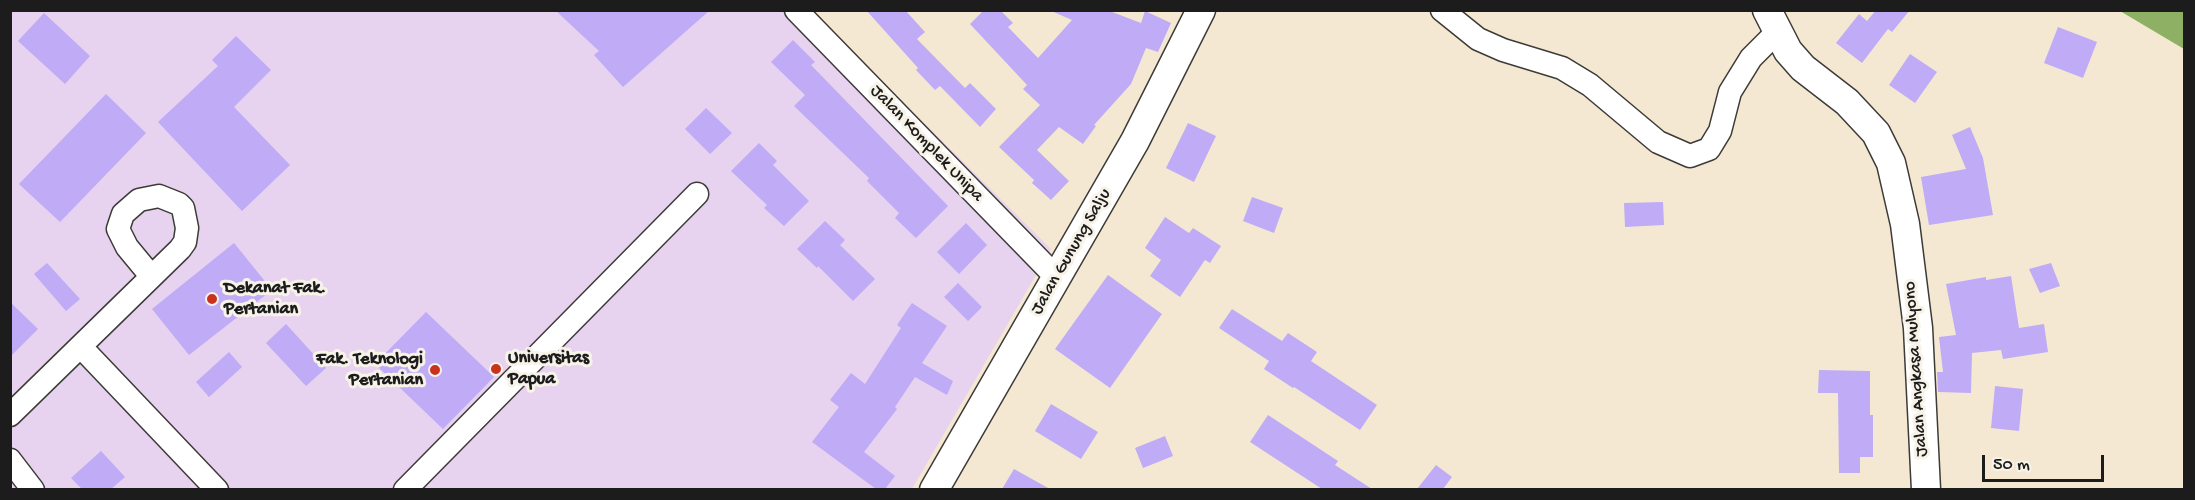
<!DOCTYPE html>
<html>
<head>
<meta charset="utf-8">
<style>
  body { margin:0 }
  #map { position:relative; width:2195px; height:500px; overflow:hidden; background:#f5e8d3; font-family:"Gochi Hand",sans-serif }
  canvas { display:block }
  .frame { position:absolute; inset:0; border:12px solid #1c1c1c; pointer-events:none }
  .scale { position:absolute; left:1982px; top:455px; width:122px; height:27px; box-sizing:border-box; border:3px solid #1c1c1c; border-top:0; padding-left:8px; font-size:18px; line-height:21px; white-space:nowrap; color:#1c1c1c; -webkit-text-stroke:4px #f7f3e8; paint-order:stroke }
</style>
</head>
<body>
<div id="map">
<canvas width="2195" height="500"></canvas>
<div class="frame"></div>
<div class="scale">50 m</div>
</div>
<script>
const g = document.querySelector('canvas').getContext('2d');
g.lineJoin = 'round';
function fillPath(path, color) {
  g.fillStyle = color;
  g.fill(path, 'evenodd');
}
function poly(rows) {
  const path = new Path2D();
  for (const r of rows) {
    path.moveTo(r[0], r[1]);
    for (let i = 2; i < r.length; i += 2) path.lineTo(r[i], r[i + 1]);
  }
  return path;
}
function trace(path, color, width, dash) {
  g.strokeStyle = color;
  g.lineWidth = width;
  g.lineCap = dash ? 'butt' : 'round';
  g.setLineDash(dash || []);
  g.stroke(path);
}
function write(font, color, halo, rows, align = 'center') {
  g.font = font + ' "Gochi Hand",sans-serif';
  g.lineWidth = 6;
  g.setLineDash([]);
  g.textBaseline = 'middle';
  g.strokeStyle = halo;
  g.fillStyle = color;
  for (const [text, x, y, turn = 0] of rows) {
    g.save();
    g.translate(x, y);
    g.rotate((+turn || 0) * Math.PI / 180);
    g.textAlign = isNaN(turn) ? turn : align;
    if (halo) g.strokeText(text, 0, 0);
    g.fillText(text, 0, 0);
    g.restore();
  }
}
const built = poly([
  [10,11,811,11,1051,249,912,489,11,489]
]);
const forest = poly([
  [2120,11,2184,11,2184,49]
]);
const building = poly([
  [555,10,710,10,623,87,594,55,599,51],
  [866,10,905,10,925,32,917,39,965,88,970,83,996,109,980,127,940,86,935,90,916,70,918,68],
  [984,10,1000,10,1013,23,1008,27,1038,58,1072,20,1049,10,1107,10,1141,23,1145,11,1171,23,1158,52,1146,48,1131,84,1094,125,1096,126,1083,144,1059,127,1037,150,1069,181,1051,200,1032,183,1034,180,999,147,1040,105,1023,89,1027,85,970,24],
  [1876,10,1910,10,1892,32,1888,29,1862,63,1836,43,1859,14,1867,21],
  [44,13,90,56,65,84,18,41],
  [2058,27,2097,42,2083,78,2044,63],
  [236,36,271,70,234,107,290,165,242,211,158,122,218,66,212,60],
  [793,40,815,62,811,65,948,206,916,238,895,218,899,213,867,181,869,178,794,106,805,95,771,62],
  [1910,54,1937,72,1915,103,1889,85],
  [106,94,146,133,60,222,19,184],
  [706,108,732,133,710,154,685,129],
  [1188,123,1216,136,1194,182,1166,168],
  [1970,127,1983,158,1993,215,1929,225,1921,177,1966,169,1952,135],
  [759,143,777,161,773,165,809,201,784,226,764,208,767,205,731,171],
  [1252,197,1283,208,1274,233,1243,221],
  [1663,202,1664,225,1625,227,1624,203],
  [1165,217,1189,233,1193,228,1221,246,1210,263,1205,260,1180,297,1150,276,1161,260,1145,248],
  [825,221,845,240,840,245,875,279,853,301,818,266,817,268,797,249],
  [966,223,987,245,959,274,937,252],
  [234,243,272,290,189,355,152,309],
  [47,263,80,299,66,311,34,274],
  [2051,263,2060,286,2040,293,2029,269],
  [1108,275,1162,314,1110,388,1055,349],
  [2011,276,2019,328,2044,324,2048,352,2003,359,2001,350,1972,353,1971,393,1938,392,1937,372,1943,372,1939,337,1956,335,1946,284,1986,277,1986,280],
  [958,283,982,307,968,321,944,297],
  [10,302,38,329,10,357],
  [912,303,947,326,922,363,953,381,947,395,915,377,895,407,897,409,864,452,895,476,885,489,876,489,812,442,839,407,830,400,851,373,865,384,901,328,897,325],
  [1232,309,1282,341,1288,333,1317,352,1311,361,1377,405,1360,430,1294,387,1293,388,1264,369,1269,361,1219,328],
  [426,312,494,377,443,429,375,364],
  [286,324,326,368,306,386,266,343],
  [229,352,242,367,209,397,196,382],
  [1819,370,1870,371,1870,415,1873,415,1873,457,1860,457,1860,473,1839,473,1838,393,1818,393],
  [1995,386,2023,389,2019,431,1991,428],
  [1051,404,1098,432,1081,459,1035,431],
  [1268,415,1338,461,1335,465,1372,489,1322,489,1250,442],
  [1165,436,1173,456,1143,468,1135,448],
  [101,451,125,477,111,489,82,489,71,478],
  [1436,465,1452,477,1443,489,1417,489],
  [1014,469,1050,489,1002,489]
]);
const minor = poly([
  [796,10,1057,278],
  [1442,10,1478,39,1503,50,1562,68,1590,85,1658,142,1690,156,1709,149,1720,131,1730,92,1751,58,1777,32],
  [81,347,217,490],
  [10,415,180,249,185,242,187,228,183,208,179,204,159,196,139,200,123,214,118,229,127,247,151,276],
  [10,460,33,490],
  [405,490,697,194]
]);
const major = poly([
  [1767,10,1788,51,1803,68,1847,102,1876,133,1891,163,1905,224,1918,328,1926,490],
  [934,490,1135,141,1201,10]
]);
const markers = [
  [212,299,6,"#c8321e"],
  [496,369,6,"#c8321e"],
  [435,370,6,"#c8321e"]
];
const streetNames = [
  ["Jalan Komplek Unipa",926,144,46],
  ["Jalan Gunung Salju",1072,252,-60],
  ["Jalan Angkasa Mulyono",1917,369,-94]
];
const poiNames = [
  ["Dekanat Fak.",224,289],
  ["Pertanian",224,310],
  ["Universitas",508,359],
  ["Papua",508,380],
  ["Fak. Teknologi",423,360,"right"],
  ["Pertanian",423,381,"right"]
];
fillPath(built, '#e7d2ef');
fillPath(forest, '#8db065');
fillPath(building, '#bfabf6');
trace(minor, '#3d3b37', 25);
trace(major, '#3d3b37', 31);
trace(minor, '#fff', 22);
trace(major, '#fff', 28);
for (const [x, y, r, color] of markers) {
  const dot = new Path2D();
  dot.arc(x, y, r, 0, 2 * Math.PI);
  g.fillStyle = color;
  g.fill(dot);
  trace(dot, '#f7f3e8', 2);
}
write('18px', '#1c1c1c', '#f7f3e8', streetNames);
write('bold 18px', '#1c1c1c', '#f7f3e8', poiNames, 'left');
</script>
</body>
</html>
